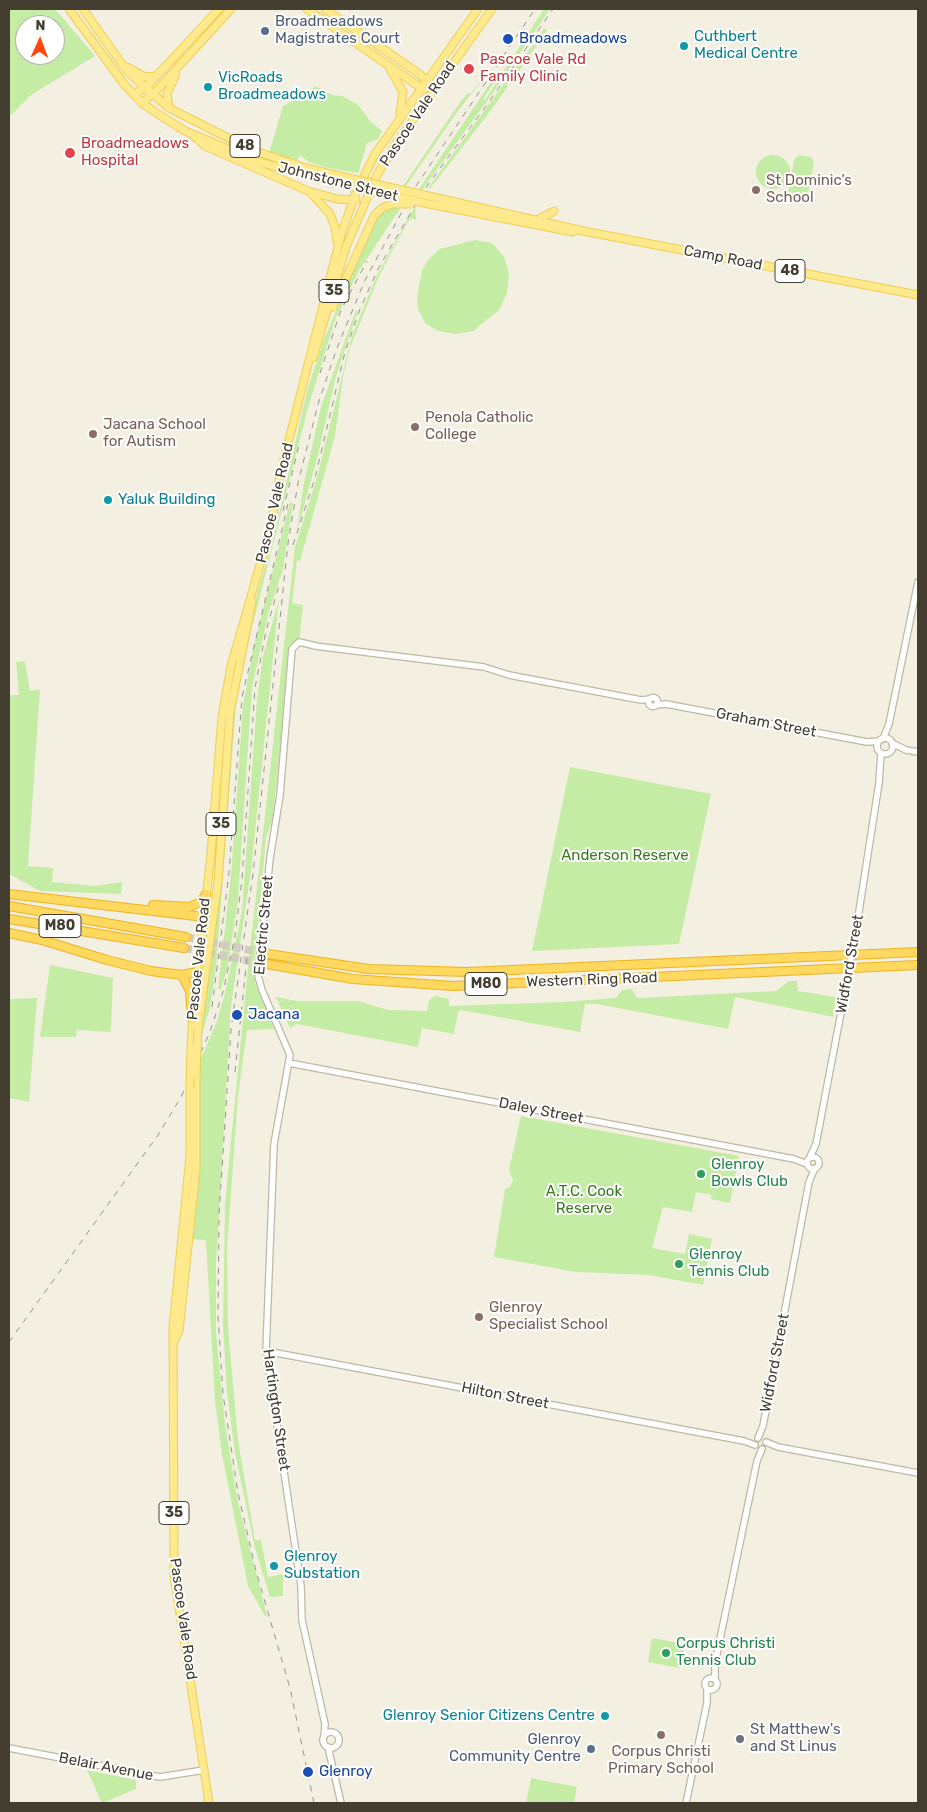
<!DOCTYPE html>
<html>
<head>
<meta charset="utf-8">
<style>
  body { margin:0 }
  #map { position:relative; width:927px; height:1812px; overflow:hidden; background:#f3efe1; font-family:Rubik,sans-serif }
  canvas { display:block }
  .frame { position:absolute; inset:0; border:10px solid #443e31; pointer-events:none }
  .north { position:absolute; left:15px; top:15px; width:50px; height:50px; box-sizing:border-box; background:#fff; border:1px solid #b4b2ad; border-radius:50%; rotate:2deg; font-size:14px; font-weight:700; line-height:20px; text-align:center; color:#443e31 }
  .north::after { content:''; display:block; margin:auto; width:18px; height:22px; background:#ff460b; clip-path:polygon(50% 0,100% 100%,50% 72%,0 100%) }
</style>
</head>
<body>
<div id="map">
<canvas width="927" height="1812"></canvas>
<div class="frame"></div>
<div class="north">N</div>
</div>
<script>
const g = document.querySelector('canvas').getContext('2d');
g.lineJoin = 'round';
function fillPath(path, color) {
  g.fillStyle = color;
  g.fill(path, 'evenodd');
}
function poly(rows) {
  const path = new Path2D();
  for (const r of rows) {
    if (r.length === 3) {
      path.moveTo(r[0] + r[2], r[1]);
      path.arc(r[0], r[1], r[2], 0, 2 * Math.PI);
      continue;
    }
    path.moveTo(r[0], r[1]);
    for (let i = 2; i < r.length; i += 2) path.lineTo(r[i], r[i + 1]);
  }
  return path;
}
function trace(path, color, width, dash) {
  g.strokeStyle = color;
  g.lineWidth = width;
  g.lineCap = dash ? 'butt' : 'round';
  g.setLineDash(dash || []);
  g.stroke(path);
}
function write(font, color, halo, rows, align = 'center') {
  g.font = font + ' Rubik,sans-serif';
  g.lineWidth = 4;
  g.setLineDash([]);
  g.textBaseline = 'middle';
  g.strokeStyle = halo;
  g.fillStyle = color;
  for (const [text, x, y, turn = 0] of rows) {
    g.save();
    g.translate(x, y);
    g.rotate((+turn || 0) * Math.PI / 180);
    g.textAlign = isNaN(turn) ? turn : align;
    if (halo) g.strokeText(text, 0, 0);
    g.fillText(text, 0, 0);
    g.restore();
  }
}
const green = poly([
  [9,9,55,9,95,56,31,95,9,117],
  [25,25,55,25,55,55,25,55],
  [544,9,550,9,490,97,422,190,419,189,491,82,493,83,508,62,483,99,485,100],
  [544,28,547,30,515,77,506,84,508,86,492,109,433,185,426,191,519,63,533,45,535,46,535,42],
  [496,63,457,112,406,186,403,186,461,101,468,93,470,94],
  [315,86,332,95,342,96,358,105,371,122,382,131,378,139,367,143,358,173,328,168,309,162,300,155,296,162,269,153,283,106,304,95],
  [799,155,811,157,814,162,808,194,802,199,791,197,788,192,794,160],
  [773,172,17],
  [403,204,358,272,335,320,307,411,249,639,236,704,216,968,210,1007,201,1038,203,1007,218,911,232,716,240,669,257,594,275,531,307,391,323,342,376,218,385,209],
  [415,206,416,220,411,218,406,225,379,276,350,348,343,377,335,436,300,561,297,560,292,603,303,605,299,641,293,644,290,649,273,816,266,838,254,968,255,983,274,1029,247,1030,238,1096,227,1247,228,1327,238,1440,255,1540,261,1540,268,1577,283,1574,283,1596,270,1597,255,1548,235,1453,227,1392,223,1326,225,1204,248,967,295,547,317,477,352,336,376,277],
  [474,240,492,243,504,257,509,274,507,293,499,310,473,331,456,334,438,331,425,323,418,309,417,298,422,270,429,259,440,249],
  [356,310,358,311,336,376,318,455,297,531,303,487,321,407],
  [290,502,293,503,283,569,269,611,252,687,238,900,228,966,221,989,218,989,231,875,243,705,253,650],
  [279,599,251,871,231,1006,216,1264,216,1332,225,1424,238,1502,267,1616,265,1616,248,1586,222,1454,215,1401,206,1240,192,1239,200,1150,200,1061,217,1021,225,993,242,911,257,699,263,656],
  [25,661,30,691,40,689,28,866,53,868,52,882,95,886,122,882,121,894,40,891,9,874,9,695,19,695,16,662],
  [570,767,711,794,679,944,532,951],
  [50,965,113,978,111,1032,77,1030,76,1037,40,1037],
  [789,981,797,981,798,991,836,997,833,1017,735,997,728,1029,597,1004,585,1004,580,1032,461,1010,458,1012,454,1034,422,1028,418,1047,297,1024,290,1028,276,997,297,1001,358,1001,388,1010,427,1011,429,1000,435,996,449,999,449,1006,563,1002,616,998,622,990,632,989,637,998,776,991],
  [37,998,29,1102,9,1098,9,999],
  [521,1116,739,1156,730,1203,711,1199,711,1195,696,1192,692,1212,663,1207,652,1248,685,1254,689,1234,712,1239,703,1285,649,1275,576,1272,494,1257,505,1189,510,1187,513,1180,509,1170],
  [652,1638,685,1644,680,1668,648,1662],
  [87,1770,136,1780,136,1789,102,1803],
  [531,1778,577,1787,574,1803,526,1803]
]);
const highwayTunnel = poly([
  [186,937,268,954],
  [184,948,267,964]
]);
const minor = poly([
  [315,646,484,667,509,675,641,700,650,699],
  [316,646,299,642,292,649,280,795,270,858,258,976,262,990,290,1055,274,1144,266,1351,301,1586,302,1620,325,1724,324,1737],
  [653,702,4.5],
  [657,705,666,704,867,742,879,741],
  [885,746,8],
  [883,739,889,724,918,582],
  [892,743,906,750,918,752],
  [855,937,879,783,881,753],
  [289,1063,794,1159,807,1164],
  [813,1163,6],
  [810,1157,816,1144,847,981],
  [266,1351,744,1441,755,1445],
  [758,1438,763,1426,809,1182,815,1168],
  [766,1442,778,1447,918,1473],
  [711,1684,6],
  [715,1679,715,1663,757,1461,762,1449],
  [331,1740,8],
  [328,1747,341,1803],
  [9,1748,160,1777,204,1770],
  [686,1803,707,1703,707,1689]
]);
const major = poly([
  [69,9,124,84,142,103,161,116,185,131,259,162,344,185],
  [83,9,127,71,169,108,252,150,306,168,348,178],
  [307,9,424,90],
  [325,9,418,73,434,87],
  [127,67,145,77,156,76],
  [390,69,403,92,400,114],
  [134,95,149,84,219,9],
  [142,103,156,91,231,9],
  [169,108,167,94,176,74],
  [194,136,205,146,308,191,337,199,356,200],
  [312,194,330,214,335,227,337,242],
  [433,197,588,232,918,295],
  [429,204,573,232],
  [539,219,554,211],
  [333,307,374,216],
  [313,358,346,247,377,175,395,145,492,9],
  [194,1004,211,854,222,717,231,666,270,530,280,475,341,235,355,195,375,154,478,9],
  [198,1028,218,882,230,712,252,602],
  [191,1047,193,1015],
  [190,1088,190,1156,173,1327,174,1559,174,1575,209,1803],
  [175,1340,179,1331,196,1170,196,1075]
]);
const highway = poly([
  [9,894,204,917],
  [153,905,189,907,201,902,206,894],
  [9,906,186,937],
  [9,919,184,948],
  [9,933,42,940,107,960,151,971,182,975,197,972],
  [268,954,369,969,467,972,918,952],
  [267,964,353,979,453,986,918,965],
  [182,975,190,991,192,1019]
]);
const rail = poly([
  [320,373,341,310,367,261],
  [283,511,299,445],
  [293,545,315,478,345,352,360,309,378,269,424,190,489,102,553,9],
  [212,1007,229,873,242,697,288,504],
  [235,1072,247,958],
  [9,1342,158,1135,181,1097,210,1032,223,992,235,936,242,879,255,688,266,631,279,585],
  [314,1803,290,1688,256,1571,238,1493,223,1394,218,1316,219,1215,231,1029,253,874,288,543,298,483,318,404,337,348,365,280,416,186,535,9]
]);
const minorBridge = poly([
  [847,981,855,937]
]);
const majorBridge = poly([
  [348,178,433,197],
  [344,185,429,204],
  [374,216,382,208,392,204,411,204],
  [196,1075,198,1028],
  [190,1088,191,1047]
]);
const markers = [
  [265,31,5,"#5c6f8a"],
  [508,39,6,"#1a4fb4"],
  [684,46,5,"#0f9aa8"],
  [469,69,6,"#e0444e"],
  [208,87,5,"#0f9aa8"],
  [70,153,6,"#e0444e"],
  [756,190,5,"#8d6e63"],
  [415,427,5,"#8d6e63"],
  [93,434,5,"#8d6e63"],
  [108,500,5,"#0f9aa8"],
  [237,1015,6,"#1a4fb4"],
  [701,1174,5,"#2e9e5b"],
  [679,1264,5,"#2e9e5b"],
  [479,1317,5,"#8d6e63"],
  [274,1566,5,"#0f9aa8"],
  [666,1653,5,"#2e9e5b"],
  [605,1716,5,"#0f9aa8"],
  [661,1735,5,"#8d6e63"],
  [740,1739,5,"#6b7280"],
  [591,1749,5,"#5c6f8a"],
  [308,1772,6,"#1a4fb4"]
];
const shields = [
  [245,146,30],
  [790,271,30],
  [334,291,30],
  [221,824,30],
  [60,926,42],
  [486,984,42],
  [174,1513,30]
];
const shieldNames = [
  ["48",245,146],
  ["48",790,271],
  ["35",334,291],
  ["35",221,824],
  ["M80",60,926],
  ["M80",486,984],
  ["35",174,1513]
];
const serviceNames = [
  ["Broadmeadows",275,22],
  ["Magistrates Court",275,39],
  ["Glenroy",581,1740,"right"],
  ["Community Centre",581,1757,"right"]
];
const cultureNames = [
  ["Cuthbert",694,37],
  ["Medical Centre",694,54],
  ["VicRoads",218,78],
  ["Broadmeadows",218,95],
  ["Yaluk Building",118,500],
  ["Glenroy",284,1557],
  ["Substation",284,1574],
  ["Glenroy Senior Citizens Centre",595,1716,"right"]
];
const transitNames = [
  ["Broadmeadows",519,39],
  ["Jacana",248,1015],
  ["Glenroy",319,1772]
];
const healthNames = [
  ["Pascoe Vale Rd",480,60],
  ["Family Clinic",480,77],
  ["Broadmeadows",81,144],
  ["Hospital",81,161]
];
const streetNames = [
  ["Pascoe Vale Road",418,114,-56],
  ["Johnstone Street",338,182,14],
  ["Camp Road",723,258,11],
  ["Pascoe Vale Road",275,503,-77],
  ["Graham Street",766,723,11],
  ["Electric Street",264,925,-85],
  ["Pascoe Vale Road",199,959,-84],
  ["Widford Street",850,964,-80],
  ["Western Ring Road",592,980,-2],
  ["Daley Street",541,1111,11],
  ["Widford Street",775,1363,-79],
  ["Hilton Street",505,1396,11],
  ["Hartington Street",276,1410,82],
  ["Pascoe Vale Road",183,1619,82],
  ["Belair Avenue",106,1767,11]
];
const educationNames = [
  ["St Dominic's",766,181],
  ["School",766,198],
  ["Penola Catholic",425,418],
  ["College",425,435],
  ["Jacana School",103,425],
  ["for Autism",103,442],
  ["Glenroy",489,1308],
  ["Specialist School",489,1325],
  ["Corpus Christi",661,1752,"center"],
  ["Primary School",661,1769,"center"]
];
const parkNames = [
  ["Anderson Reserve",625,856],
  ["A.T.C. Cook",584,1192],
  ["Reserve",584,1209]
];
const leisureNames = [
  ["Glenroy",711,1165],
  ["Bowls Club",711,1182],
  ["Glenroy",689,1255],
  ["Tennis Club",689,1272],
  ["Corpus Christi",676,1644],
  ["Tennis Club",676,1661]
];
const worshipNames = [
  ["St Matthew's",750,1730],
  ["and St Linus",750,1747]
];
fillPath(green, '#c5eca4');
trace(highwayTunnel, '#d0ccbe', 8, [8, 4]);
trace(minor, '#beb8a3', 8);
trace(major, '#efce52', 9);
trace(highway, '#edb420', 10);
trace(minor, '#fff', 5.5);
trace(major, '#ffe98d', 7);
trace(highway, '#ffd85f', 8);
trace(rail, '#939393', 1, [6, 6]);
trace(minorBridge, '#beb8a3', 8, []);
trace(majorBridge, '#efce52', 9, []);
trace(minorBridge, '#fff', 5.5);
trace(majorBridge, '#ffe98d', 7);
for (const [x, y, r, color] of markers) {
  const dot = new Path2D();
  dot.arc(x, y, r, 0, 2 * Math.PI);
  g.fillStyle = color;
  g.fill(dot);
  trace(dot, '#fff', 2);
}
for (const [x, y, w] of shields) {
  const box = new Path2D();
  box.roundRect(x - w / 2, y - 11.5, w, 23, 4);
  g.fillStyle = '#fff';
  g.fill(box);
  trace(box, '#443e31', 1);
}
write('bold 14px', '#443e31', null, shieldNames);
write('15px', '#4e5e75', '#fff', serviceNames, 'left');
write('15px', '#0d838f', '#fff', cultureNames, 'left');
write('15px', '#164399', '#fff', transitNames, 'left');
write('15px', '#be3a42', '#fff', healthNames, 'left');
write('15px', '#443e31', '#fff', streetNames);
write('15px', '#785e54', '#fff', educationNames, 'left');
write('15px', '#3a7b20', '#fff', parkNames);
write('15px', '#27864d', '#fff', leisureNames, 'left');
write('15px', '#5b616d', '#fff', worshipNames, 'left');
</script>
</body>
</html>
